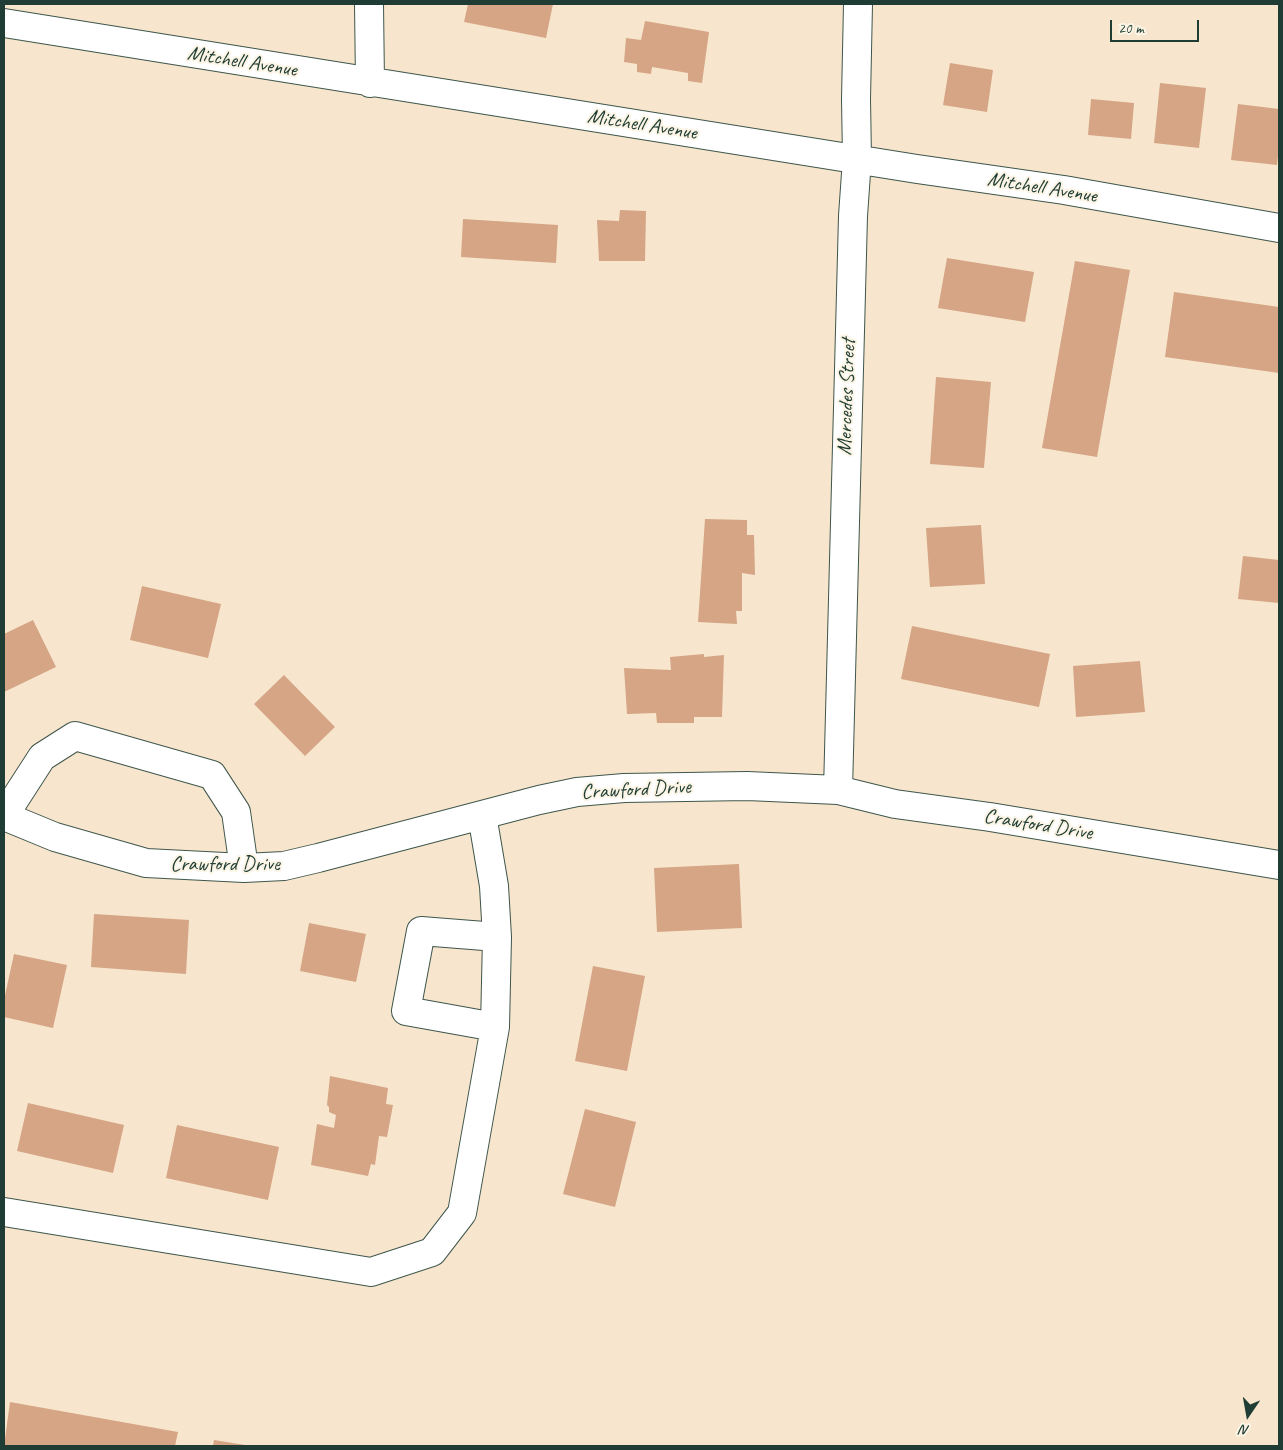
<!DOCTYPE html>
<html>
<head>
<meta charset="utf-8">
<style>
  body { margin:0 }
  #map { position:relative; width:1283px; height:1450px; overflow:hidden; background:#f7e6cd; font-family:Caveat,sans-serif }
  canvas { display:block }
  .frame { position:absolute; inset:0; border:5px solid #1f3d34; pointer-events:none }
  .north { position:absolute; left:1223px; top:1390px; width:50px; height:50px; -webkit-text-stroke:4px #fcf5e5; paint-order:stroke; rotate:192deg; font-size:14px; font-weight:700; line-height:20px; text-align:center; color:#1f3d34 }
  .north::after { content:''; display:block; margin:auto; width:18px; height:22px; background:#1f3d34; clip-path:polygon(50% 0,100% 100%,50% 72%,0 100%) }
  .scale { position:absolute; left:1110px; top:20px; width:89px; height:22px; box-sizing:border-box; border:2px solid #1f3d34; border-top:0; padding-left:6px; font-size:15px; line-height:18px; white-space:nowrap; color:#1f3d34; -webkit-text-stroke:4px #fcf5e5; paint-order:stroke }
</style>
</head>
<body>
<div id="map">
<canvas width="1283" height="1450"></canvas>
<div class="frame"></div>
<div class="north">N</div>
<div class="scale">20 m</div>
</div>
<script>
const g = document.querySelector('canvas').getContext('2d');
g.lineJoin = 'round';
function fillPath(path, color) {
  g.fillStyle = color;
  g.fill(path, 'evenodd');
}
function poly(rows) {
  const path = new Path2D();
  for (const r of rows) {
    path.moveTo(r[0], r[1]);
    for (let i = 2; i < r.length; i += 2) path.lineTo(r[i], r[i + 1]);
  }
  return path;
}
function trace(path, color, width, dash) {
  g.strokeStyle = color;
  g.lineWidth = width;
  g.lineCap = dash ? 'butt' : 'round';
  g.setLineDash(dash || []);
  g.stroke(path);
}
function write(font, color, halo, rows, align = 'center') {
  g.font = font + ' Caveat,sans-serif';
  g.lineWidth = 4;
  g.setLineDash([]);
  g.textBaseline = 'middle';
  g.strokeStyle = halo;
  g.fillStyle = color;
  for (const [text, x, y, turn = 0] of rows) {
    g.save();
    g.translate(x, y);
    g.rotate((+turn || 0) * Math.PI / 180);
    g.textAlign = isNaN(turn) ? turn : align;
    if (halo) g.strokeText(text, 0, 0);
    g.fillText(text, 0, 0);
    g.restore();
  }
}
const building = poly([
  [468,4,553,4,546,38,464,22],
  [645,21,709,32,702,83,688,81,688,73,652,67,651,74,637,72,637,64,624,62,626,38,641,40],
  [950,63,993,70,987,112,943,105],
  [1160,83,1206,88,1199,148,1154,143],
  [1091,99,1134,103,1131,139,1088,135],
  [1238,104,1279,109,1279,146,1277,165,1231,160],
  [620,210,646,211,645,261,599,261,597,220,619,221],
  [463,219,558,225,556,263,461,257],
  [947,258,1034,272,1025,322,938,308],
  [1075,261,1130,270,1097,457,1042,448],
  [1174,292,1279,307,1279,373,1165,357],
  [936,377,991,382,984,468,930,464],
  [705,519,747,520,747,535,754,535,755,575,742,573,742,611,736,611,737,624,698,622],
  [981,525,985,584,930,587,926,528],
  [1243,556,1279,560,1279,603,1238,599],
  [142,586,221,604,208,658,130,640],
  [33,620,56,667,4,692,4,634],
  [912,626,1050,654,1039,707,901,679],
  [704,654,704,657,724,655,722,717,694,717,694,723,657,723,656,713,627,714,624,668,671,670,670,657],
  [1140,661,1145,712,1076,717,1073,666],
  [284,675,335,727,305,756,254,704],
  [739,864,742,928,657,932,654,868],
  [94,914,189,920,186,974,91,967],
  [309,923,366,934,356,982,300,971],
  [14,954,67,965,53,1028,4,1017,4,1000],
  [593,966,645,976,627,1071,575,1061],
  [330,1076,388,1088,386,1104,393,1105,387,1137,379,1136,375,1165,371,1164,368,1176,311,1165,317,1124,334,1128,336,1115,329,1112,329,1107,327,1105],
  [28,1103,124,1125,113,1173,17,1151],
  [585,1109,636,1122,615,1207,563,1194],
  [177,1125,279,1147,268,1200,166,1178],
  [10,1402,178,1432,175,1446,4,1446],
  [214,1440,245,1445,245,1446,213,1446]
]);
const minor = poly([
  [369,4,370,83],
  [4,23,917,169,1064,190,1279,228],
  [838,790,853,216,857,159,856,99,858,4],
  [4,816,55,837,146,863,244,868,284,866,318,858,539,800,577,792,624,788,747,786,838,790,895,804,990,817,1279,865],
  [4,816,42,757,75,736,212,775,236,812,244,868],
  [495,1027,406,1011,421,931,497,937],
  [4,1212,371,1272,432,1252,462,1213,495,1027,497,937,494,886,482,815]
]);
const streetNames = [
  ["Mitchell Avenue",242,62,9],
  ["Mitchell Avenue",642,125,9],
  ["Mitchell Avenue",1042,188,9],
  ["Mercedes Street",847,397,-88],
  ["Crawford Drive",636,790,-3],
  ["Crawford Drive",1038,825,9],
  ["Crawford Drive",225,864]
];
fillPath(building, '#d5a585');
trace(minor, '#3f564b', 30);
trace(minor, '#fff', 28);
write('21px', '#1f3d34', '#fcf5e5', streetNames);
</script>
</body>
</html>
